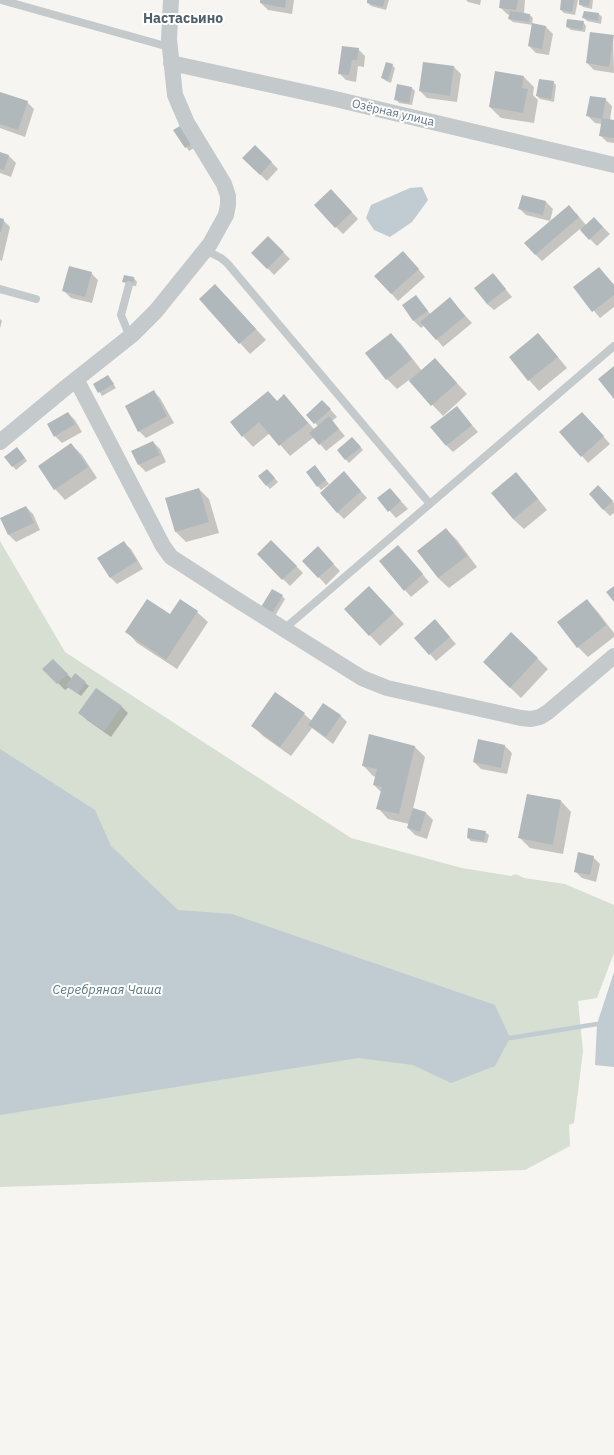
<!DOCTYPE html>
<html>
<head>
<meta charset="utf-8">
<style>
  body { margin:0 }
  canvas { display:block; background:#f6f5f1 }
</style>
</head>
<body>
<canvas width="614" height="1455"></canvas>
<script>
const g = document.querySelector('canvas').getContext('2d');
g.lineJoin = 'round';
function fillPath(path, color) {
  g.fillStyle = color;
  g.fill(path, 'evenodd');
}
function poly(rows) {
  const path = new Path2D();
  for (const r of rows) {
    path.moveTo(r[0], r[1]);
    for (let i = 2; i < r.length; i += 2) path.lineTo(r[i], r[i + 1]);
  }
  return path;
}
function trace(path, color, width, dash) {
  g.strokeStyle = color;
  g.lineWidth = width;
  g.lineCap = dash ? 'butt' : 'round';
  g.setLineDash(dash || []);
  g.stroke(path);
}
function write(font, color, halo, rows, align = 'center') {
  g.font = font + ' "IBM Plex Sans",sans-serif';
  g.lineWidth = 4;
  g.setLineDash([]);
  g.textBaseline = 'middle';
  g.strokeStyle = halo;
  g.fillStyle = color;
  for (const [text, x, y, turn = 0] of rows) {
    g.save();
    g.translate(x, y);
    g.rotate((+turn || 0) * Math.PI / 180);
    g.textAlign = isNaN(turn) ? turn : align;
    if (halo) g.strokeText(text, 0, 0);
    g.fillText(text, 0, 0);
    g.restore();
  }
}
const green = poly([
  [0,541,65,652,351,838,462,868,511,876,516,874,524,878,565,884,614,905,614,953,597,998,578,1001,583,1051,574,1123,569,1125,570,1146,525,1170,0,1187]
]);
const water = poly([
  [422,187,428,200,412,222,390,237,374,230,366,218,371,205,410,188],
  [0,749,95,810,111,846,178,910,232,914,495,1005,510,1038,495,1066,451,1083,413,1065,358,1058,0,1115],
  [614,972,614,1067,595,1065,597,1024]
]);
const shadow = poly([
  [261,0,294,0,292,14,268,10,261,3],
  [368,0,389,0,386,10,371,6,368,3],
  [466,0,481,0,480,5,468,2],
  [501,0,525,0,524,14,530,15,533,18,532,24,546,27,553,34,549,55,536,53,529,46,533,25,513,22,509,19,510,15,507,14,500,7],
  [562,0,578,0,575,15,564,13,561,10],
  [580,0,593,0,592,9,583,7,580,4],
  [599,14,602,17,601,24,587,21,584,18],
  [583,22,586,26,585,32,571,30,567,27],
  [613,36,614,73,594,70,587,63],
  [358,49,365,56,364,67,358,66,356,82,346,80,339,73],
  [392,65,395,68,391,83,386,81,382,78],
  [454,67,461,74,457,102,427,98,420,91],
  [524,77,534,87,533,95,538,100,534,123,501,118,490,107],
  [553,82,556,85,554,102,540,99,537,96],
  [412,88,415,91,412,105,399,103,396,99],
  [0,93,27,102,34,109,25,137,0,128],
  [605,99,612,106,610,120,614,121,614,143,607,142,600,135,602,124,595,123,588,116],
  [175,130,194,148,189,151],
  [255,146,278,169,267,181,243,158],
  [0,154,9,156,16,163,11,177,0,173],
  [522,196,546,202,553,209,550,221,526,215,519,208],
  [338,197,358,219,343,234,336,227],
  [576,213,586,225,601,225,610,234,597,246,580,229,542,261,535,254],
  [0,219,3,220,10,227,2,261,0,260],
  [268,237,290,259,274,275,253,253],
  [410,259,425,277,398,301,376,276],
  [599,268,614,285,614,307,600,318,575,288],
  [91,273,98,280,92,303,71,298,64,291],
  [493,274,512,297,494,310,487,304],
  [124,277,134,278,137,282,136,286,127,285,124,281],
  [226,296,266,340,250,354,200,299],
  [416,296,431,315,450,299,472,323,443,347,425,325,421,328,414,321,403,305],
  [0,319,2,321,0,328],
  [391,334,401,344,422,371,445,370,467,394,443,416,409,380,397,389,387,379],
  [538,334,548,345,567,368,539,391,529,380],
  [108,376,116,388,102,396,95,384],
  [153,391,160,398,174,423,146,438,139,431],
  [284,396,314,429,318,426,315,423,329,408,337,417,332,421,345,436,326,451,314,437,290,456,270,433,253,447,243,436],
  [456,407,478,432,453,452,447,446],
  [68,413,75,420,82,432,62,443,55,436],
  [589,420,610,444,588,463,582,456],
  [153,442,160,449,166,462,146,472,139,465,133,452],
  [356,442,363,450,349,463,338,451],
  [71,444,82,455,97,478,65,500,55,489],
  [20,451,27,461,16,470,5,457],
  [318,470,329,484,321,490,307,472],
  [270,473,278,482,270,489,259,477],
  [516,474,526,484,547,510,524,529,513,519],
  [351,480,367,498,344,519,337,512],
  [199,489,209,499,219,533,186,542,176,532],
  [390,489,408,509,396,518,379,499],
  [605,493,614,503,614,513,610,516,603,509],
  [26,507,33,514,40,530,16,542,9,535,2,518],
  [446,529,457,540,477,567,449,588,438,578],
  [271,541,303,573,290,586,258,554],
  [124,543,131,549,143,569,117,584,110,577],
  [318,548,340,571,326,585,304,561],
  [405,553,429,582,411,597,405,590],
  [369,587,404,624,380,646,345,609],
  [282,596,285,599,275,616,266,610],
  [587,600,597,611,614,633,614,637,588,657,578,647],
  [197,612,208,622,177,669,137,643,127,632,171,616],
  [435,620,456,644,436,661,430,654],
  [537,658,548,669,521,698,495,673],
  [53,660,72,679,75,675,89,686,81,696,69,687,65,690,44,669],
  [121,706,128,713,111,737,87,720,80,713],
  [304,714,312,721,340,715,347,722,333,744,312,728,291,756,263,736,252,725],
  [370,736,415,747,425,757,413,809,426,813,433,820,427,839,415,835,408,828,409,824,388,819,378,808,381,792,374,785,376,777,373,776,363,765],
  [479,740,505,746,512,753,507,774,481,769,474,762],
  [561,801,571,812,563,854,530,848,520,838],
  [485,832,489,835,487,843,471,841,468,838],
  [593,857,600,864,596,882,582,878,575,871]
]);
const stream = poly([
  [510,1038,597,1024]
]);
const building = poly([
  [260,0,286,0,285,8,260,3],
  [367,0,385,0,383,7,367,3],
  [500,0,518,0,516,10,499,8],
  [561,0,574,0,572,12,560,10],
  [579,0,590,0,589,6,579,5],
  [510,11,530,14,529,22,508,19],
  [584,11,599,13,598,21,582,18],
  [567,19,584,21,582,30,566,27],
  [532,23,546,26,542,49,528,46],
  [590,32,614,35,609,67,586,63],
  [342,46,359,48,357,60,352,60,349,75,338,74],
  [386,62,393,64,388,80,381,78],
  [423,62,454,66,450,96,419,91],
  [495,71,524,76,522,88,528,89,523,113,489,107],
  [539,79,554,81,551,99,536,96],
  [397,84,412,87,409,103,394,100],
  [0,92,28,101,18,130,0,124],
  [590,96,606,98,602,119,586,116],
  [602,118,614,120,614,138,599,136],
  [180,126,192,144,185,148,173,130],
  [255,145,272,162,260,175,242,158],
  [0,152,9,155,4,170,0,169],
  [331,189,352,212,335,228,314,205],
  [522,195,546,201,543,215,518,209],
  [569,205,579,217,535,255,524,243],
  [594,217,603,227,589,240,580,230],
  [0,218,4,219,1,232,0,232],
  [268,236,284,252,267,269,251,253],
  [403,251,419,269,391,294,374,276],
  [69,266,92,272,85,297,62,291],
  [599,267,614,285,614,295,592,312,573,287],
  [493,273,506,289,487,304,474,288],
  [124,275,134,277,133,284,122,282],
  [215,284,256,329,239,344,199,299],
  [416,295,428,311,413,321,402,305],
  [450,297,465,316,436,340,420,322],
  [391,333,412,359,386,380,365,353],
  [538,333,558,357,528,381,509,357],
  [435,358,457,383,431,406,409,381],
  [614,366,614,399,598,379],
  [108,375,114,384,98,393,93,384],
  [154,390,167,416,138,432,125,406],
  [268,391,277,401,284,394,308,423,279,446,259,422,242,437,230,422],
  [322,400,331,409,314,424,306,415],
  [457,406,472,425,446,446,430,427],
  [68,412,75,424,54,437,47,424],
  [582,412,604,436,581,457,559,432],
  [329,416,339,429,319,445,309,433],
  [352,437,361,447,345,460,337,450],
  [153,441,160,455,138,465,131,451],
  [71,443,88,467,54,490,38,466],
  [17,447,25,458,12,467,4,457],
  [315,465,326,480,317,487,306,472],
  [267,469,275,478,266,486,258,476],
  [344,471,361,491,337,513,320,493],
  [516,472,538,499,513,519,491,493],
  [598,485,613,501,603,510,589,494],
  [199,488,209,522,175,532,165,498],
  [390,488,401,501,388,512,377,498],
  [26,506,34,523,8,535,0,518],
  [446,528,467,556,438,578,417,551],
  [271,540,297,566,282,580,257,554],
  [124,541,137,561,110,578,97,558],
  [398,545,423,574,404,591,379,561],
  [318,546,334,564,318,578,302,561],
  [369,586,394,613,369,636,344,609],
  [614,586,614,602,606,592],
  [272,589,283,595,272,613,261,607],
  [147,599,170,614,180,599,198,611,166,660,125,632],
  [587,599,606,625,577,648,557,622],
  [435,619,450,637,429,655,414,638],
  [511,632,538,658,510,688,483,662],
  [53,659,68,674,57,684,42,669],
  [75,673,86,682,78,694,66,686],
  [96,688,122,706,104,731,78,713],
  [275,692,305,713,280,747,251,726],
  [323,703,341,715,326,737,308,725],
  [369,734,415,746,399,814,376,809,382,787,373,785,377,769,362,766],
  [478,739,505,745,501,768,473,762],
  [527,794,561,800,553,845,518,838],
  [413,808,426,812,420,832,407,828],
  [468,828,486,831,484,841,467,838],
  [578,852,594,856,590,875,574,872]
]);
const lane = poly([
  [1,0,169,47],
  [205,250,221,258,227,263,430,504],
  [129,285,121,315,130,337],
  [0,289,36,299],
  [284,629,614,346]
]);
const street = poly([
  [171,63,331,98,614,165],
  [76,379,163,546,171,557,239,601,362,678,387,688,521,718,531,719,540,717,548,712,614,656],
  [0,442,64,389,132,335,156,311,210,244,226,215,228,205,228,196,224,184,187,123,175,95,169,39,171,0]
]);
const streetNames = [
  ["Озёрная улица",393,113,13]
];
const waterNames = [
  ["Серебряная Чаша",107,990]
];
const quarterNames = [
  ["Настасьино",183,19]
];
fillPath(green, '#d7ded2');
fillPath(water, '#c0ccd1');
fillPath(shadow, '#0003');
trace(stream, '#c0ccd1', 4.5);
fillPath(building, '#b0b8bc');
trace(lane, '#c4c9cb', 8);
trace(street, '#c4c9cb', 16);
write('12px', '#617785', '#fff', streetNames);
write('italic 13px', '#5d7b83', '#fff', waterNames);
write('bold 14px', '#50606a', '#fff', quarterNames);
</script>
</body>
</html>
